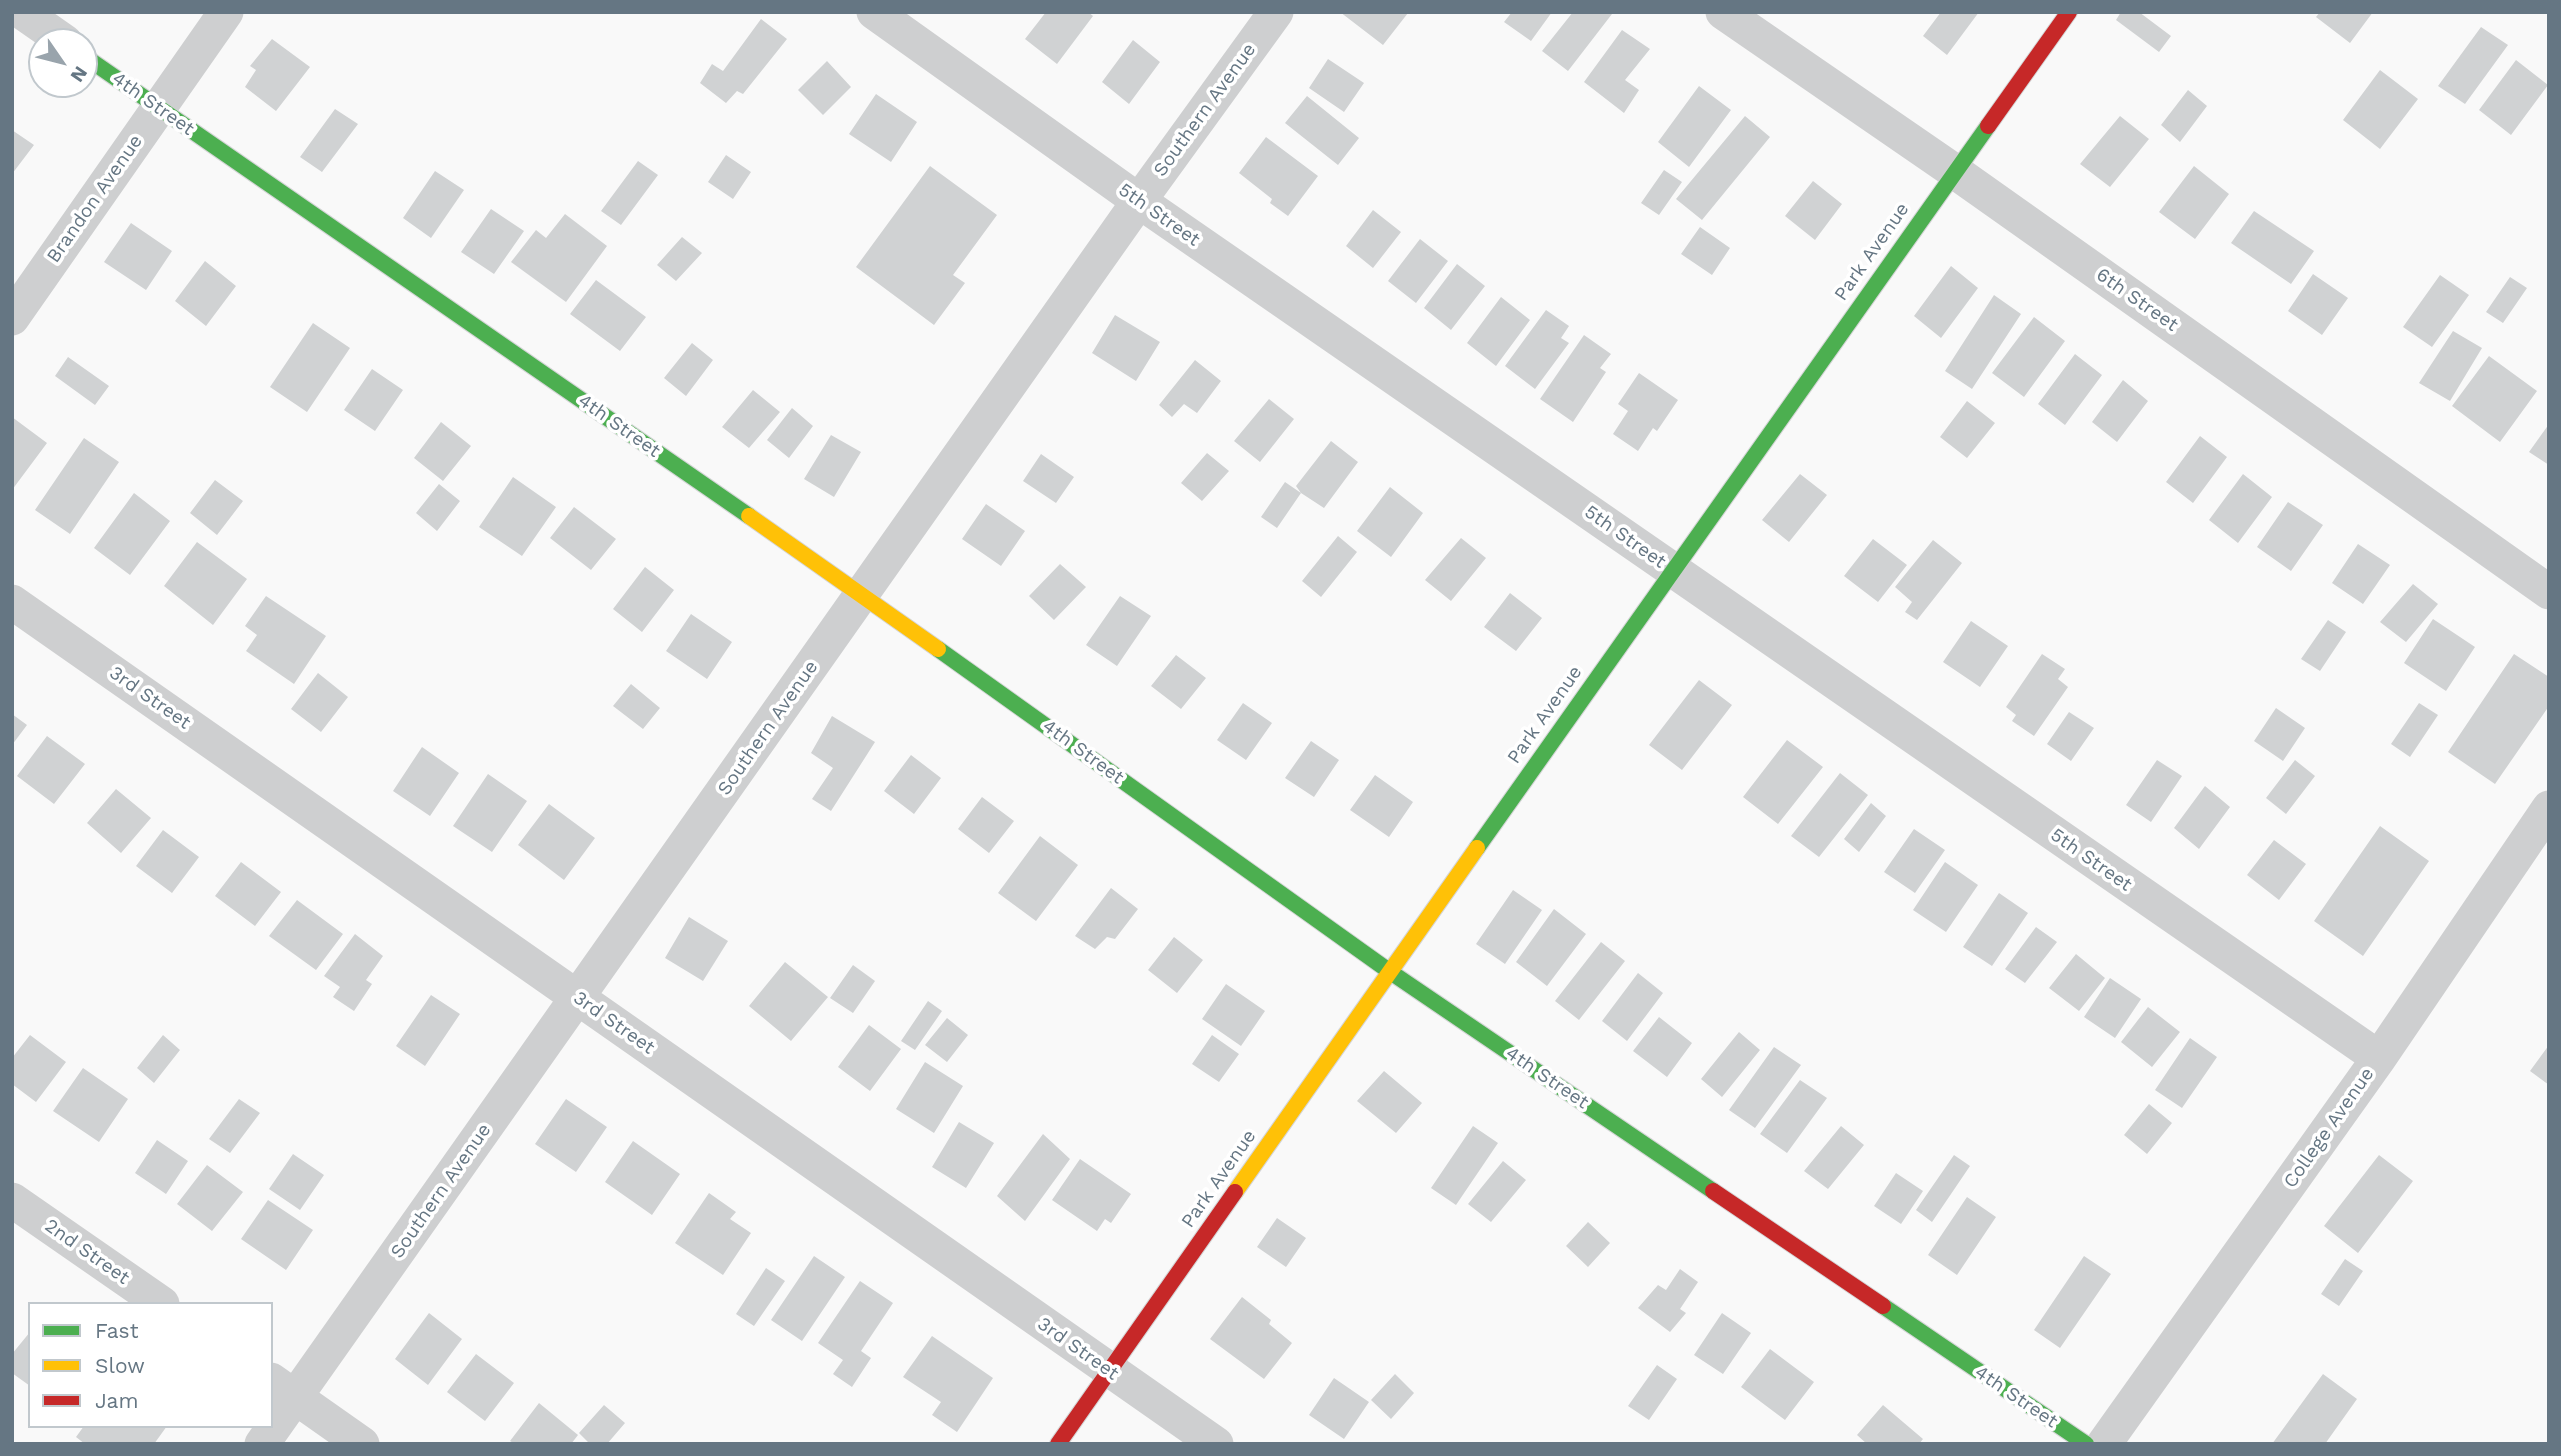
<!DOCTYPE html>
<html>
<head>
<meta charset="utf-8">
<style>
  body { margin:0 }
  #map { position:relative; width:2561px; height:1456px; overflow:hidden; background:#f9f9f9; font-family:"Work Sans",sans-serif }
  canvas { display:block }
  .frame { position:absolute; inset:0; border:14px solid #657683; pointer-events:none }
  .legend { position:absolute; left:28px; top:1302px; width:245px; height:126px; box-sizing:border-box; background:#fff; border:2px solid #c1c8cd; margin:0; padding:9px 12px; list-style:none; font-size:21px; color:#657683 }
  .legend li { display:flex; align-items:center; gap:14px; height:35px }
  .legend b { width:35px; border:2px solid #c1c8cd }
  .north { position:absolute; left:28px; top:28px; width:70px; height:70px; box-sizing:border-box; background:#fff; border:2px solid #c1c8cd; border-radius:50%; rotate:125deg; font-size:19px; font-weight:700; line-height:28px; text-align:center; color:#657683 }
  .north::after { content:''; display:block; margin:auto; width:24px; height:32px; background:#99a4ac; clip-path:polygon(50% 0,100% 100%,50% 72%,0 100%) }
</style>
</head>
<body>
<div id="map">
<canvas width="2561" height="1456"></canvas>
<div class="frame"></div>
<ul class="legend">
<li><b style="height:9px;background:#4caf50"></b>Fast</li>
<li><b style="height:9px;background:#ffc107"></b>Slow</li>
<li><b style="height:9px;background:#c62828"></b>Jam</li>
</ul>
<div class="north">N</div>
</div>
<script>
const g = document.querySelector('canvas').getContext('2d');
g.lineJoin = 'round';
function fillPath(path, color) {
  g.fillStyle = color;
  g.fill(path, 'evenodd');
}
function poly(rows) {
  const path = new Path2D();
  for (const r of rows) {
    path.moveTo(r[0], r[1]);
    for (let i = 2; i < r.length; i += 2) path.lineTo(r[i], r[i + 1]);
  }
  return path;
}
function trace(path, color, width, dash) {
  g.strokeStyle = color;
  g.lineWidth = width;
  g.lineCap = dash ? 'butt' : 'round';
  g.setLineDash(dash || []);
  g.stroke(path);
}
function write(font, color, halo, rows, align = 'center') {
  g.font = font + ' "Work Sans",sans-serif';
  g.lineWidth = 7;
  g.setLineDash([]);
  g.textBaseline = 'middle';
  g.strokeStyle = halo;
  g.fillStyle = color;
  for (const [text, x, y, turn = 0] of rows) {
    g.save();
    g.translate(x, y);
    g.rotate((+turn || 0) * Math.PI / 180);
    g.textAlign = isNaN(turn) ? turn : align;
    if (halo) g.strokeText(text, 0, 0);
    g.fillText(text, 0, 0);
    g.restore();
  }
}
const building = poly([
  [1046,12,1088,12,1093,16,1057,64,1025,39],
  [1340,12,1406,12,1408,13,1383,45],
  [1512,12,1552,12,1531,41,1504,22],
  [1573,12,1612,14,1568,71,1542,51],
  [1941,12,1979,12,1947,55,1923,36],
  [2121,12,2139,12,2171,36,2159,52,2116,20],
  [2320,12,2373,12,2350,43,2316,17],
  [761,19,787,39,743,94,737,91,726,103,700,83,712,64,723,71],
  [2481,27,2508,45,2465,104,2438,86],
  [1622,30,1650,49,1625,80,1639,90,1624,113,1584,82],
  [272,39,310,67,276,111,245,87,256,70,250,66],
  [1133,40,1160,62,1129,104,1102,82],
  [1328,59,1364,83,1344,112,1309,88],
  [2516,60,2548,85,2511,135,2479,110],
  [827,61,851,87,823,115,798,90],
  [2380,70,2418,99,2380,149,2343,120],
  [1699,86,1731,110,1689,167,1658,142],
  [2188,90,2207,106,2180,142,2161,125],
  [876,94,917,122,891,162,849,134],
  [1307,96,1359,138,1338,165,1285,123],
  [335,109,358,124,322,172,300,157],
  [1745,116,1770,137,1702,220,1676,199],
  [2120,116,2149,139,2110,187,2080,164],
  [12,130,34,145,12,174],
  [1266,137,1318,176,1288,216,1270,203,1272,199,1239,173],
  [726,155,751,172,733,199,708,182],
  [638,161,658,175,621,225,601,211],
  [930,166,997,215,953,275,965,283,934,325,856,267],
  [2194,166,2229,194,2195,239,2159,212],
  [1664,170,1682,182,1659,215,1641,203],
  [435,171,464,190,431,238,403,218],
  [1813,181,1842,204,1815,240,1785,216],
  [491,209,524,231,494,274,461,252],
  [1373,210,1401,232,1373,268,1346,246],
  [2254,211,2314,251,2291,284,2231,243],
  [565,214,607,246,566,302,511,262,536,230,546,238],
  [131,223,172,251,146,290,104,262],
  [1700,227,1730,248,1712,275,1681,254],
  [682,237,702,253,676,281,657,265],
  [1420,239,1448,261,1416,303,1388,281],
  [205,261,236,286,206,326,175,301],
  [1457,264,1485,286,1451,330,1424,308],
  [1951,266,1978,288,1941,338,1914,316],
  [2313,274,2348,298,2322,335,2288,311],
  [2440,275,2469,295,2432,347,2403,327],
  [2510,277,2527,288,2503,323,2486,312],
  [596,280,646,317,620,351,570,314],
  [1994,295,2021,314,1972,389,1945,371],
  [1501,297,1530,320,1496,366,1467,343],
  [1546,310,1569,326,1561,338,1569,343,1535,389,1505,366],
  [1115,315,1160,342,1136,381,1092,353],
  [2034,317,2065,341,2024,397,1992,373],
  [313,323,350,348,307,412,270,387],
  [2453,331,2482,348,2450,401,2419,383],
  [1584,335,1611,354,1600,368,1606,372,1573,422,1540,399],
  [692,343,713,360,686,396,664,378],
  [2075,354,2102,375,2065,425,2038,404],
  [2489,356,2537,391,2500,442,2452,406],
  [68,357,109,386,95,405,55,376],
  [1195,360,1221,381,1197,413,1184,404,1172,417,1159,405],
  [372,369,403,390,375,431,344,410],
  [1639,373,1678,400,1657,431,1653,428,1638,451,1613,434,1628,411,1618,404],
  [2123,380,2148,401,2117,442,2092,422],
  [753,390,780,412,749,448,722,427],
  [1269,399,1294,419,1260,462,1234,441],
  [1967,401,1995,423,1967,458,1940,437],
  [792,408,813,426,789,458,767,440],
  [12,417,47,443,12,490],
  [441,422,471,446,443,481,414,458],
  [2549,424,2549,465,2529,452],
  [831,435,861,452,834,497,804,479],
  [2200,436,2227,457,2193,503,2166,482],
  [84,438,119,462,70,534,35,510],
  [1331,441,1358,462,1324,508,1301,493,1296,486],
  [1207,453,1229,471,1202,501,1181,483],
  [1041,454,1074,477,1056,503,1023,481],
  [1800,474,1827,495,1789,542,1762,520],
  [2243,474,2272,497,2238,543,2209,520],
  [513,477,556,507,522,556,479,527],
  [215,480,243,501,217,535,190,513],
  [1285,482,1301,493,1277,528,1261,517],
  [439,484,460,501,437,531,416,513],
  [1390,487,1423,513,1391,557,1357,531],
  [134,493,170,521,130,575,94,548],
  [2288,502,2323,525,2291,571,2257,547],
  [986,504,1025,531,1001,566,962,539],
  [574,507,616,539,591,570,550,538],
  [1338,536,1357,552,1321,597,1302,581],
  [1461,538,1486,558,1451,601,1425,580],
  [1873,539,1907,565,1878,602,1844,576],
  [1933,540,1962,563,1917,620,1905,612,1912,602,1895,587],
  [197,542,247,579,213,625,164,586],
  [2358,544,2390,565,2363,604,2332,583],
  [1060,564,1086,587,1054,620,1029,596],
  [645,567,674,590,642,632,613,609],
  [2413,584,2438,604,2406,642,2380,622],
  [1510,593,1542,618,1516,651,1484,627],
  [266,596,326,636,294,684,246,651,257,635,245,626],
  [1120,596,1151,616,1117,666,1086,645],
  [691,614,732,642,707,679,666,651],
  [2433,619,2475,647,2446,691,2404,663],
  [2328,620,2346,632,2320,671,2301,659],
  [1971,621,2008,646,1980,687,1943,662],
  [2042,654,2065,669,2058,679,2068,687,2034,736,2012,721,2016,715,2006,707],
  [2514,654,2549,677,2549,706,2495,784,2448,752],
  [1176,655,1206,678,1181,709,1151,686],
  [318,673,348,697,321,732,291,709],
  [1699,680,1732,705,1682,770,1649,745],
  [631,684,660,708,643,729,613,706],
  [1243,703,1272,723,1246,760,1217,740],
  [2419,703,2438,715,2410,757,2391,744],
  [2276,708,2305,728,2283,761,2254,741],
  [2069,712,2094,728,2071,761,2047,744],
  [12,714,27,725,12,745],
  [832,716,875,742,831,811,812,799,833,768,811,753],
  [47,736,85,764,54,804,17,776],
  [1787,740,1823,767,1778,824,1743,797],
  [1311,741,1339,760,1314,797,1285,778],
  [422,747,459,773,430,816,393,791],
  [911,755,941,778,914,814,884,791],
  [2157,760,2182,776,2151,822,2126,805],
  [2295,760,2315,776,2286,814,2266,798],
  [1840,773,1868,795,1819,857,1791,836],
  [488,774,527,801,492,852,453,826],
  [1375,775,1413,802,1389,837,1350,810],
  [2205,786,2230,807,2199,849,2174,828],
  [116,789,151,818,121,853,87,823],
  [982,797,1014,821,989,853,958,829],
  [1871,803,1886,816,1859,852,1844,839],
  [549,804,595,838,564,880,518,845],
  [2380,826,2429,861,2363,956,2314,921],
  [1914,829,1945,850,1915,893,1884,872],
  [163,830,199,857,172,893,136,866],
  [1040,836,1078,865,1036,921,998,893],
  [2274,840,2306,864,2279,900,2247,875],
  [241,862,281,892,255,926,215,896],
  [1945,862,1978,885,1946,932,1913,910],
  [1111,888,1138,909,1115,939,1107,937,1095,949,1075,936],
  [1513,890,1542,910,1505,964,1476,944],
  [1999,893,2028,913,1992,966,1963,947],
  [297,900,343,934,316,970,269,936],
  [1554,909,1586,934,1547,986,1516,962],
  [689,917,728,941,703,981,665,958],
  [2036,927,2057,942,2025,983,2005,969],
  [355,934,383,956,366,980,372,984,354,1011,333,997,340,987,324,976],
  [1174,937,1203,960,1177,993,1148,970],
  [1601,942,1625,961,1579,1020,1555,1001],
  [2076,954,2105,978,2079,1011,2049,988],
  [785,962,828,997,791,1041,749,1006],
  [853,965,875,981,853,1013,830,998],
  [1638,973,1663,993,1627,1041,1602,1021],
  [2110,978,2141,999,2115,1038,2084,1017],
  [1226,984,1265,1011,1241,1046,1202,1019],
  [431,995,460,1014,425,1066,396,1046],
  [928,1001,942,1011,915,1050,901,1041],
  [2148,1007,2180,1032,2152,1067,2121,1042],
  [1659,1017,1692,1043,1667,1077,1633,1051],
  [947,1018,968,1035,947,1062,925,1045],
  [869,1025,901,1049,870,1091,838,1067],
  [1739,1032,1760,1050,1722,1097,1701,1079],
  [30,1035,66,1062,36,1102,12,1084,12,1058],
  [163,1035,180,1050,154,1083,137,1068],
  [1212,1035,1239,1054,1219,1082,1192,1064],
  [2190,1038,2217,1057,2182,1108,2155,1090],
  [2549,1045,2549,1085,2530,1071],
  [1774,1047,1801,1065,1755,1128,1729,1110],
  [925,1062,963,1086,934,1133,896,1109],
  [83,1068,128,1099,99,1142,53,1111],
  [1384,1071,1422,1103,1396,1133,1357,1101],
  [1800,1080,1827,1098,1787,1153,1760,1134],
  [239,1099,260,1113,230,1153,209,1139],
  [566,1099,607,1127,576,1172,535,1144],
  [2149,1104,2172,1123,2147,1154,2124,1135],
  [959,1122,994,1143,966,1188,932,1167],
  [1473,1126,1498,1143,1456,1205,1431,1188],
  [1841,1126,1864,1145,1828,1189,1804,1171],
  [1043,1134,1070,1159,1025,1221,997,1196],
  [157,1140,188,1161,166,1194,135,1173],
  [633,1141,680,1174,652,1215,605,1182],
  [293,1154,324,1175,300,1210,269,1189],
  [1954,1155,1970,1166,1932,1222,1916,1210],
  [2379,1155,2413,1181,2358,1253,2324,1226],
  [1080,1159,1131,1194,1111,1223,1105,1219,1097,1231,1052,1200],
  [1503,1161,1526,1180,1491,1222,1468,1204],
  [207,1165,243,1192,212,1231,177,1204],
  [1896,1173,1923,1191,1901,1224,1874,1206],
  [709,1193,736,1212,730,1219,751,1233,723,1275,675,1243],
  [1967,1197,1996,1217,1957,1275,1928,1255],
  [268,1200,313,1230,286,1270,241,1239],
  [1277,1218,1306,1238,1286,1267,1257,1247],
  [1588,1222,1610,1243,1588,1267,1566,1246],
  [814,1256,845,1277,802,1341,771,1320],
  [2084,1256,2111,1274,2060,1348,2034,1330],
  [2345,1259,2363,1271,2339,1306,2321,1294],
  [766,1268,785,1281,754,1326,736,1314],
  [1680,1269,1698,1282,1680,1309,1686,1313,1670,1332,1638,1308,1658,1285,1666,1290],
  [860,1281,893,1303,861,1351,871,1358,852,1387,833,1374,843,1360,818,1343],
  [1242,1297,1271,1320,1269,1324,1292,1343,1264,1379,1210,1339],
  [429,1313,462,1339,428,1385,395,1359],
  [1722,1313,1751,1333,1723,1374,1694,1355],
  [30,1332,30,1386,12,1373,12,1354],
  [932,1336,993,1378,957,1432,932,1415,941,1402,903,1377],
  [1770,1349,1814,1382,1785,1420,1741,1387],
  [476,1354,514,1383,485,1421,447,1392],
  [1657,1365,1677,1379,1649,1420,1628,1406],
  [1395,1374,1414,1393,1391,1419,1371,1400],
  [2323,1374,2357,1399,2325,1444,2272,1444],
  [1334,1378,1369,1402,1344,1439,1309,1415],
  [539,1403,578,1435,571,1444,515,1444,510,1441],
  [604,1405,625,1423,607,1444,590,1444,579,1433],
  [1883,1405,1923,1439,1919,1444,1867,1444,1857,1435],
  [84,1426,167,1426,154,1444,85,1444,76,1437]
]);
const street = poly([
  [22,12,65,42],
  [874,12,1139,201,2379,1058],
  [1723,12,1954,171,2549,592],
  [12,318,226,12],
  [12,602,1216,1444],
  [12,1200,162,1304],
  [271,1380,362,1444],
  [262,1444,1139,201,1276,12],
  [2104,1444,2379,1058,2549,808]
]);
const fast = poly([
  [84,56,749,516],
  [938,649,1389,971,1713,1191],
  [1477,848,1988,126],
  [1883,1306,2086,1444]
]);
const slow = poly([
  [749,516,938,649],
  [1235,1192,1477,848]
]);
const jam = poly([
  [1988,126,2069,12],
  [1713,1191,1883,1306],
  [1058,1444,1235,1192]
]);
const streetNames = [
  ["4th Street",153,104,35],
  ["Southern Avenue",1205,110,-54],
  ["Brandon Avenue",95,199,-55],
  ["5th Street",1159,215,35],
  ["Park Avenue",1872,252,-55],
  ["6th Street",2137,300,35],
  ["4th Street",619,426,35],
  ["5th Street",1625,537,35],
  ["3rd Street",150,698,35],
  ["Park Avenue",1545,715,-55],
  ["Southern Avenue",768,728,-55],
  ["4th Street",1083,752,36],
  ["5th Street",2091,860,35],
  ["3rd Street",614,1023,35],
  ["4th Street",1547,1078,34],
  ["College Avenue",2329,1128,-55],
  ["Park Avenue",1219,1179,-55],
  ["Southern Avenue",441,1191,-55],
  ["2nd Street",87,1252,35],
  ["3rd Street",1078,1349,35],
  ["4th Street",2016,1397,34]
];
fillPath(building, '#d0d2d3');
trace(fast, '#d5d6d7', 18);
trace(slow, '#d5d6d7', 18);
trace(jam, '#d5d6d7', 18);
trace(street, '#cecfd0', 35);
trace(fast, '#4caf50', 16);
trace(slow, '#ffc107', 16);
trace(jam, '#c62828', 16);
write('19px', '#657683', '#fff', streetNames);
</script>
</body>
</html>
